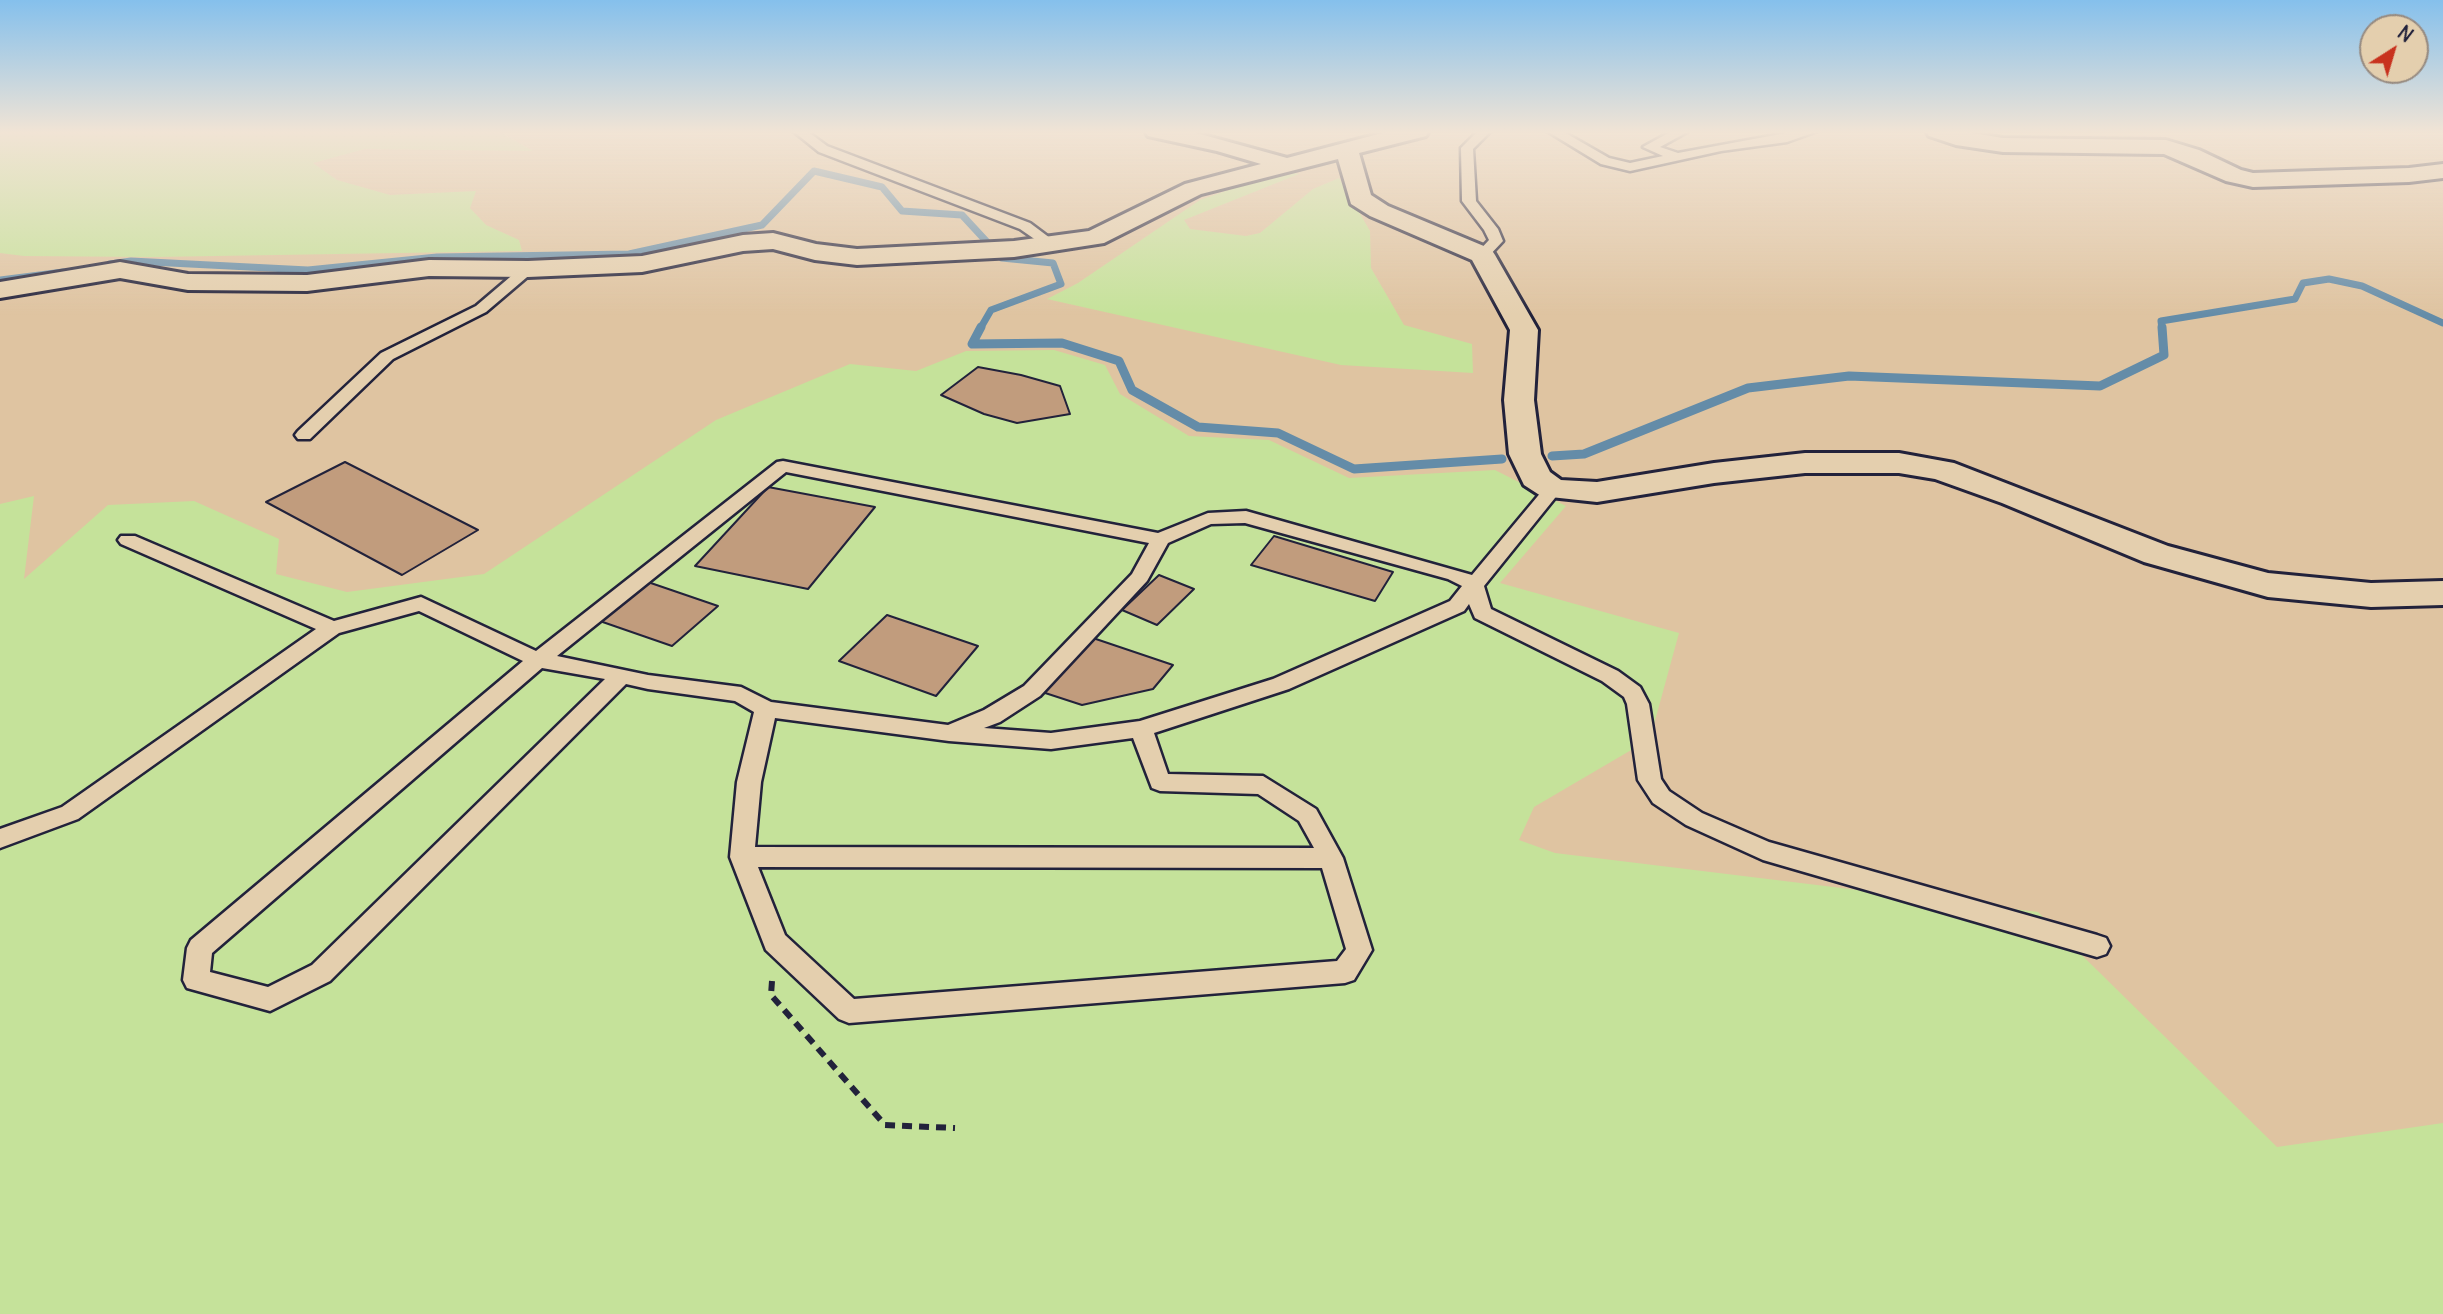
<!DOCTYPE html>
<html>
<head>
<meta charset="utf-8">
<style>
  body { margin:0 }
  #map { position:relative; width:2443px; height:1314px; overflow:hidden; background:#dfc4a1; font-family:Delius,sans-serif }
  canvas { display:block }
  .north { position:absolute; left:2359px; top:14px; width:70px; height:70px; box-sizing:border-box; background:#e4cfae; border:2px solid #968a80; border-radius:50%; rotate:37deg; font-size:19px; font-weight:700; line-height:28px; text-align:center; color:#22223b }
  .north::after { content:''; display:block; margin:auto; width:24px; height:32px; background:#c8321e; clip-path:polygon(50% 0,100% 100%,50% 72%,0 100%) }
</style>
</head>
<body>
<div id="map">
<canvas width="2443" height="1314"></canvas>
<div class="north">N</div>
</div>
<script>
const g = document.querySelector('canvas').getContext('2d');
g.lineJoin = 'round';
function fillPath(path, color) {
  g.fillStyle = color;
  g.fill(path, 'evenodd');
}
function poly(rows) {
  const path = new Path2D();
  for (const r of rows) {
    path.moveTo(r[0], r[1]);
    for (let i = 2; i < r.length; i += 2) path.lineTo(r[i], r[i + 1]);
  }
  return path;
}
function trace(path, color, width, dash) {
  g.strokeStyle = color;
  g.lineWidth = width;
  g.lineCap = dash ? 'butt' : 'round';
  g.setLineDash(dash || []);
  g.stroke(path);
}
const green = poly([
  [0,131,387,131,390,135,411,131,498,131,533,151,365,149,313,163,337,180,390,195,476,191,470,208,486,225,519,240,522,251,153,257,24,256,0,253],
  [1283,171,1299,174,1184,220,1190,229,1246,236,1260,233,1313,189,1339,178,1370,231,1371,268,1404,325,1472,344,1473,373,1341,365,1047,299,1078,283,1200,200],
  [1054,350,1105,365,1120,394,1189,436,1269,440,1349,478,1495,470,1566,506,1500,583,1679,633,1650,739,1534,807,1519,840,1555,853,2038,912,2277,1147,2443,1123,2443,1314,0,1314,0,504,34,496,24,579,108,505,194,501,279,539,276,574,347,592,484,574,716,420,850,364,916,371,966,351]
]);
const streamFar1 = poly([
  [110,264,131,261,308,270,437,257,629,254,762,225,814,171,882,187,902,211,962,215,987,242],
  [0,280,63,272],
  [980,329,991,310,1061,284,1053,263,1002,258],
  [2162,329,2161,321,2295,299,2303,283,2329,279,2362,286,2443,323]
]);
const stream = poly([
  [981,327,972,344,1062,343,1119,361,1132,390,1198,427,1278,433,1354,469,1502,459],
  [1552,456,1584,454,1748,388,1849,376,2100,386,2164,355,2162,327]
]);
const building = poly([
  [978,367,1021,375,1060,386,1070,414,1017,423,984,414,941,395,978,367],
  [345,462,478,530,402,575,266,502,345,462],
  [768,487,875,507,808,589,695,566,768,487],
  [1274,536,1393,572,1375,601,1251,565,1274,536],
  [1159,575,1194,589,1157,625,1122,610,1159,575],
  [642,580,718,606,672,646,594,619,642,580],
  [887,615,978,646,936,696,839,661,887,615],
  [1087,636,1173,665,1153,689,1082,705,1036,690,1087,636]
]);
const path = poly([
  [772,981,771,995,885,1125,955,1128]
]);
const service = poly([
  [793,131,807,131,827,146,1030,223,1058,244,1051,248,1046,247,1020,229,819,152,793,131],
  [1478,131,1491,131,1473,149,1476,201,1498,229,1503,241,1487,258,1482,259,1475,255,1489,240,1484,230,1462,201,1461,148,1478,131],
  [1547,131,1562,131,1609,158,1630,163,1663,156,1643,147,1672,131,1689,131,1660,147,1678,153,1797,131,1818,131,1787,142,1721,151,1630,171,1601,164,1547,131],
  [528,265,535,269,533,272,486,312,393,359,310,439,298,439,295,435,298,431,381,353,476,306,523,266,528,265],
  [783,461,1158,533,1208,513,1246,511,1472,575,1547,485,1559,485,1562,489,1559,493,1484,586,1491,609,1618,671,1640,687,1649,704,1661,779,1669,791,1702,813,1769,842,2097,935,2106,938,2110,946,2106,954,2097,957,1763,860,1686,825,1653,803,1638,780,1627,704,1624,697,1602,681,1475,618,1469,604,1464,611,1289,689,1154,733,1168,774,1263,776,1316,809,1343,858,1372,950,1354,980,1345,983,849,1023,839,1019,766,950,730,857,737,782,754,712,735,701,648,689,626,684,330,981,270,1011,187,988,183,980,187,948,191,940,523,661,419,611,339,633,78,819,0,848,0,829,62,807,316,629,121,544,118,540,121,536,135,536,334,621,421,597,536,651,777,462,783,461],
  [786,472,1149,543,1132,574,1024,686,984,710,948,725,771,702,741,687,648,675,557,656,786,472],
  [1245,523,1448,579,1462,586,1450,601,1273,679,1140,721,1051,733,984,728,1000,722,1040,696,1147,581,1168,543,1211,524,1245,523],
  [542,668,605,679,312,965,268,987,210,972,212,953,542,668],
  [775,718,949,741,1051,749,1133,738,1152,788,1160,791,1258,794,1299,821,1314,848,755,847,761,782,775,718],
  [758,867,1322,868,1346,949,1337,961,854,999,785,935,758,867]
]);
const minor = poly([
  [1145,131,1189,131,1287,158,1390,131,1429,131,1426,136,1359,153,1371,195,1388,206,1491,249,1495,255,1538,330,1534,400,1541,454,1550,472,1561,480,1597,482,1714,463,1805,453,1899,453,1954,463,2168,546,2268,573,2371,583,2443,581,2443,605,2371,607,2268,597,2144,562,2002,503,1935,479,1899,473,1805,473,1714,483,1597,502,1541,496,1524,485,1509,454,1504,400,1510,330,1472,260,1370,216,1351,204,1338,159,1201,194,1104,243,1014,257,857,265,815,260,773,249,743,251,642,272,528,277,429,276,307,291,188,290,120,278,0,298,0,282,120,262,188,274,307,275,429,260,528,261,642,256,743,235,773,233,816,244,857,249,1014,241,1089,231,1185,184,1261,164,1217,151,1148,136,1145,131],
  [1926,131,1960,131,2003,138,2166,140,2199,150,2241,170,2253,173,2409,168,2443,164,2443,178,2409,182,2253,187,2226,181,2164,154,2003,152,1956,145,1929,136,1926,131]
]);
fillPath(green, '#c5e29a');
trace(streamFar1, '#648ca8', 7);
trace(stream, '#648ca8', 9);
fillPath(building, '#c19c7d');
trace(building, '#22223b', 2);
trace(service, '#22223b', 5);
trace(minor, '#22223b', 6);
trace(path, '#22223b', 6, [10, 7]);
fillPath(service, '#e4cfae');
fillPath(minor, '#e4cfae');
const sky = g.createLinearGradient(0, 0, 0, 315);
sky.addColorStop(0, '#85c0ec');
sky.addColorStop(0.42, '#f1e4d5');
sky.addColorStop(1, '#f1e4d500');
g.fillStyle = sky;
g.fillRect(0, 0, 2443, 315);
</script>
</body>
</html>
